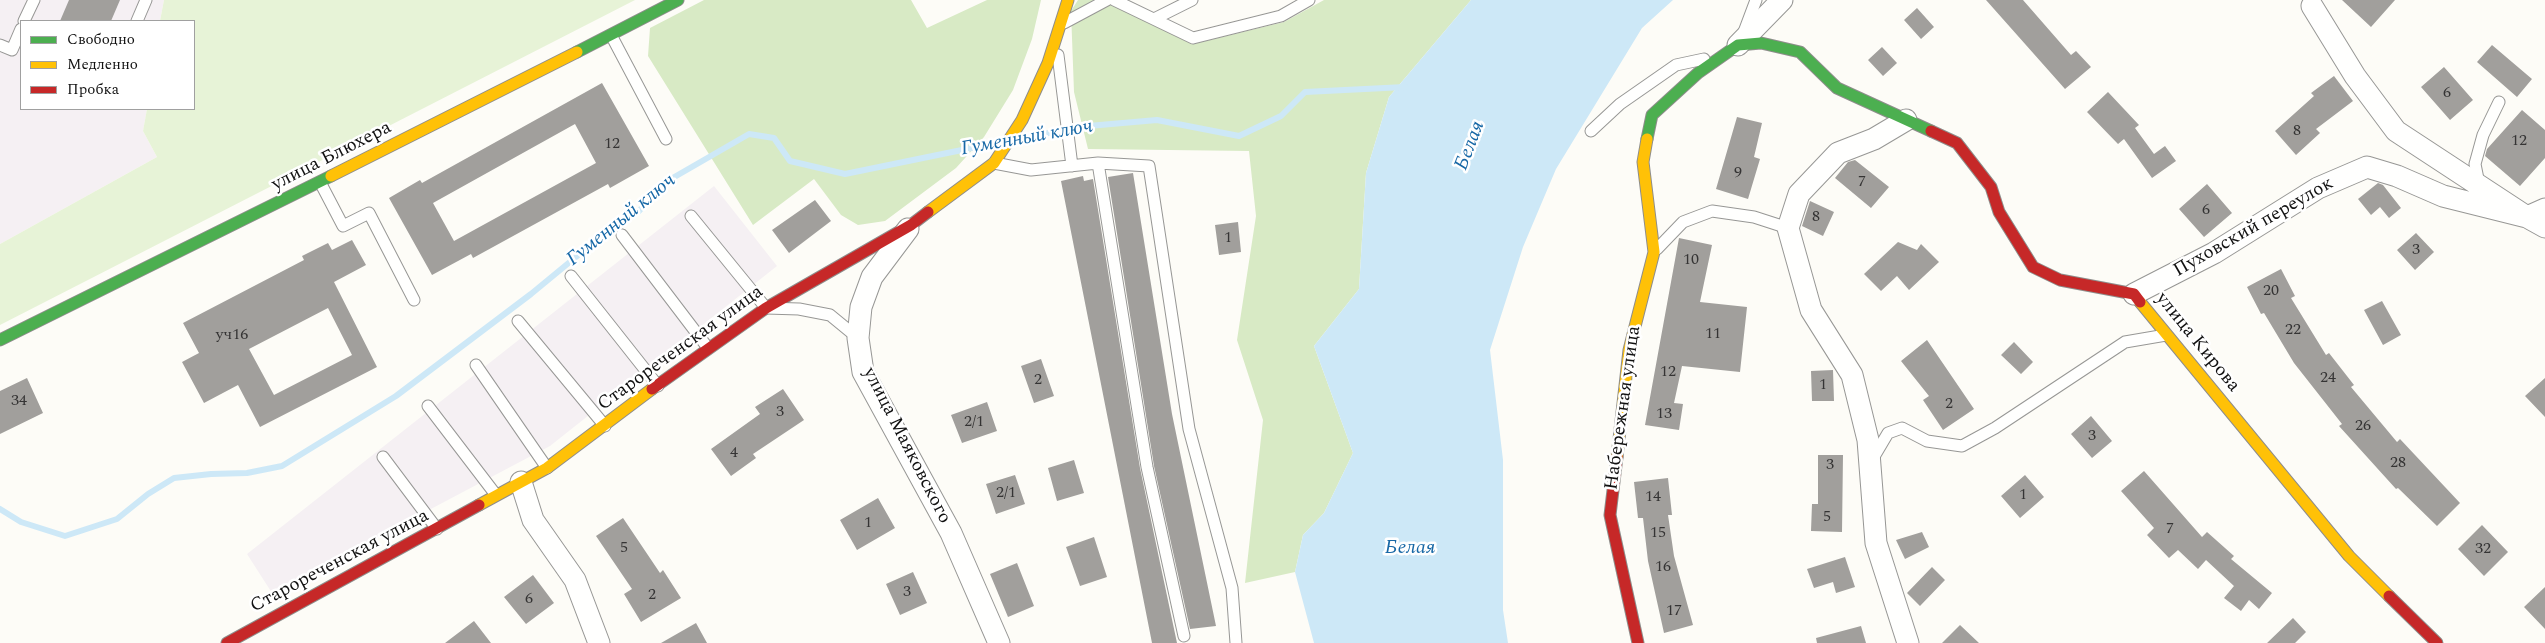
<!DOCTYPE html>
<html>
<head>
<meta charset="utf-8">
<style>
  body { margin:0 }
  #map { position:relative; width:2545px; height:643px; overflow:hidden; background:#fdfcf7; font-family:Spectral,serif }
  canvas { display:block }
  .legend { position:absolute; left:20px; top:20px; width:175px; height:90px; box-sizing:border-box; background:#fff; border:1px solid #a0a0a0; margin:0; padding:6px 9px; list-style:none; font-size:15px; color:#111 }
  .legend li { display:flex; align-items:center; gap:10px; height:25px }
  .legend b { width:25px; border:1px solid #a0a0a0 }
</style>
</head>
<body>
<div id="map">
<canvas width="2545" height="643"></canvas>
<ul class="legend">
<li><b style="height:6px;background:#4caf50"></b>Свободно</li>
<li><b style="height:6px;background:#ffc107"></b>Медленно</li>
<li><b style="height:6px;background:#c62828"></b>Пробка</li>
</ul>
</div>
<script>
const g = document.querySelector('canvas').getContext('2d');
g.lineJoin = 'round';
function fillPath(path, color) {
  g.fillStyle = color;
  g.fill(path, 'evenodd');
}
function poly(rows) {
  const path = new Path2D();
  for (const r of rows) {
    path.moveTo(r[0], r[1]);
    for (let i = 2; i < r.length; i += 2) path.lineTo(r[i], r[i + 1]);
  }
  return path;
}
function trace(path, color, width, dash) {
  g.strokeStyle = color;
  g.lineWidth = width;
  g.lineCap = dash ? 'butt' : 'round';
  g.setLineDash(dash || []);
  g.stroke(path);
}
function write(font, color, halo, rows, align = 'center') {
  g.font = font + ' Spectral,serif';
  g.lineWidth = 5;
  g.setLineDash([]);
  g.textBaseline = 'middle';
  g.strokeStyle = halo;
  g.fillStyle = color;
  for (const [text, x, y, turn = 0] of rows) {
    g.save();
    g.translate(x, y);
    g.rotate((+turn || 0) * Math.PI / 180);
    g.textAlign = isNaN(turn) ? turn : align;
    if (halo) g.strokeText(text, 0, 0);
    g.fillText(text, 0, 0);
    g.restore();
  }
}
const industrial = poly([
  [0,0,164,0,160,21,21,21,21,109,147,109,143,131,157,157,0,244],
  [714,186,777,266,550,446,272,593,247,554]
]);
const green = poly([
  [164,0,635,0,0,325,0,244,157,157,143,131,147,109,194,109,194,21,160,21]
]);
const forest = poly([
  [704,0,911,0,927,28,987,0,1041,0,1032,39,1013,90,984,137,956,168,885,221,858,225,841,215,814,179,753,225,648,56,650,28],
  [1078,0,1106,0,1193,44,1284,22,1324,0,1471,0,1389,97,1366,173,1359,289,1314,346,1353,453,1324,513,1303,535,1295,572,1245,583,1263,420,1237,340,1256,216,1249,151,1088,149,1074,92,1071,11]
]);
const water = poly([
  [1471,0,1673,0,1642,28,1556,169,1523,247,1490,350,1503,460,1503,610,1508,643,1314,643,1295,572,1303,535,1324,513,1353,453,1314,346,1359,289,1366,173,1389,97]
]);
const stream = poly([
  [1020,139,1077,127,1157,120,1239,136,1281,116,1305,92,1405,87],
  [0,509,21,522,65,536,117,519,148,494,174,478,211,474,247,473,282,466,396,396,531,294,588,247,639,211,664,183,749,134,774,138,790,161,845,174,996,143]
]);
const building = poly([
  [69,0,120,0,111,21,60,21],
  [1986,0,2023,0,2071,55,2076,51,2091,67,2065,89],
  [2342,0,2395,0,2371,27],
  [1917,8,1934,27,1921,39,1904,20],
  [2492,45,2532,79,2517,97,2477,62],
  [1882,47,1897,63,1883,76,1868,60],
  [2444,67,2473,100,2450,120,2421,87],
  [2334,76,2353,101,2316,129,2320,133,2296,155,2275,131,2314,96,2311,93],
  [602,83,649,166,610,188,608,184,473,258,471,254,432,275,389,198,420,180,422,183],
  [575,124,596,163,454,241,433,203],
  [2108,92,2139,125,2135,128,2154,154,2165,146,2176,161,2152,178,2124,139,2118,144,2087,112],
  [2522,110,2545,130,2545,158,2520,186,2485,156,2487,149],
  [1737,117,1762,123,1754,157,1760,159,1748,199,1716,189],
  [1855,160,1889,187,1871,208,1835,178,1848,162],
  [1133,173,1172,414,1216,626,1190,629,1154,466,1108,177],
  [1083,176,1084,181,1093,179,1140,468,1177,643,1152,643,1061,181],
  [2378,183,2383,185,2401,208,2389,218,2380,207,2371,215,2358,199],
  [2207,184,2232,213,2204,237,2179,209],
  [815,200,831,221,789,253,772,230],
  [1810,201,1834,212,1823,236,1802,226],
  [1238,222,1241,252,1219,255,1215,225],
  [2416,233,2434,252,2415,270,2397,250],
  [1679,238,1712,245,1700,302,1747,307,1740,372,1682,366,1674,403,1683,404,1679,430,1645,425],
  [352,240,366,265,334,282,377,367,260,427,238,385,204,403,182,362,199,353,183,323,304,260,302,256,328,243,332,250],
  [328,308,352,355,274,395,249,349],
  [1898,242,1917,250,1921,244,1939,262,1909,290,1897,276,1881,291,1864,274],
  [2281,269,2295,296,2291,298,2326,355,2329,353,2354,385,2351,387,2397,442,2400,439,2460,503,2437,526,2398,488,2396,489,2339,426,2342,424,2294,363,2264,313,2261,314,2247,287],
  [2382,301,2401,335,2383,345,2364,310],
  [1927,340,1974,409,1943,430,1923,400,1929,396,1901,361],
  [2014,342,2033,362,2021,374,2001,355],
  [1041,359,1054,396,1034,403,1021,366],
  [1833,370,1834,401,1812,401,1811,371],
  [27,378,43,413,0,434,0,391],
  [2545,378,2545,417,2525,396],
  [783,389,804,420,753,454,756,458,731,476,711,449,760,414,755,407],
  [987,402,997,431,962,443,951,415],
  [2091,416,2112,441,2092,458,2071,434],
  [1818,455,1843,455,1842,532,1811,531,1812,504,1818,504],
  [1074,460,1084,493,1057,501,1048,468],
  [2144,471,2202,537,2207,532,2234,556,2231,559,2272,593,2259,609,2249,600,2241,611,2224,598,2234,586,2206,560,2198,569,2178,550,2169,558,2147,535,2154,528,2121,491],
  [1015,475,1025,504,996,514,986,484],
  [2025,475,2044,497,2020,518,2001,496],
  [1668,478,1672,515,1668,515,1674,556,1693,625,1664,633,1648,561,1643,518,1638,518,1634,482],
  [878,498,895,528,857,550,840,520],
  [623,518,660,573,663,570,681,598,641,622,624,594,632,589,596,536],
  [2482,525,2508,552,2484,576,2458,549],
  [1922,532,1929,547,1905,559,1896,540],
  [1094,537,1107,577,1080,586,1066,547],
  [1845,557,1855,587,1836,593,1833,582,1814,588,1807,569],
  [1017,563,1034,606,1008,617,990,574],
  [1932,567,1945,580,1920,606,1907,593],
  [913,572,927,603,900,615,886,584],
  [533,575,554,603,526,624,504,597],
  [2545,587,2545,629,2524,607],
  [2293,618,2306,632,2295,643,2267,643],
  [474,621,491,643,445,643],
  [696,623,707,643,661,643],
  [1960,625,1979,643,1942,643],
  [1861,626,1866,643,1817,643,1816,638]
]);
const lane = poly([
  [1114,0,1193,38,1281,16,1309,0],
  [1154,19,1192,0],
  [24,21,34,0],
  [137,21,146,0],
  [1064,23,1107,0],
  [1744,32,1756,0],
  [611,35,666,139],
  [0,45,12,50,21,29],
  [1058,55,1072,166],
  [1591,131,1620,104,1676,65,1704,59],
  [994,163,1031,170,1098,163,1147,467,1184,636],
  [1098,163,1149,166,1189,429,1232,588,1236,643],
  [320,182,343,226,369,213,414,300],
  [2479,184,2475,164,2483,135,2499,102],
  [691,216,766,308,799,309,830,315,858,338],
  [622,235,708,348],
  [1657,249,1683,222,1712,211,1754,217,1788,228],
  [571,276,658,386],
  [518,321,605,426],
  [476,365,547,468],
  [428,406,496,495],
  [383,457,437,529],
  [1872,460,1888,433,1902,428,1927,441,1962,446,1995,428,2125,342,2166,335]
]);
const street = poly([
  [2312,6,2355,76,2396,131,2527,217,2545,209],
  [1738,45,1782,0],
  [1906,120,1874,139,1838,153,1799,194,1788,228,1811,310,1852,375,1868,440,1876,543,1908,643],
  [908,229,872,277,861,307,858,338,863,372,951,533,999,643],
  [2134,294,2214,253,2318,188,2367,167,2397,176,2443,196,2527,217,2545,227],
  [521,482,533,520,575,580,599,643]
]);
const fast = poly([
  [577,52,678,0],
  [1647,139,1652,115,1698,73,1738,45,1761,43,1800,52,1837,88,1931,131],
  [0,340,331,176]
]);
const slow = poly([
  [331,176,577,52],
  [928,212,994,163,1022,120,1048,63,1068,0],
  [2140,302,2349,556,2389,596],
  [1617,457,1629,350,1654,252,1643,162,1647,139],
  [479,505,547,468,652,389]
]);
const jam = poly([
  [1931,131,1957,143,1991,187,1999,212,2033,267,2060,280,2134,294,2140,302],
  [652,389,766,308,911,225,928,212],
  [1617,457,1610,515,1638,643],
  [2389,596,2437,643],
  [227,643,479,505]
]);
const numberNames = [
  ["6",2447,94],
  ["8",2297,132],
  ["12",2519,142],
  ["12",612,145],
  ["9",1738,174],
  ["7",1862,183],
  ["6",2206,211],
  ["8",1816,218],
  ["1",1228,239],
  ["3",2416,251],
  ["10",1691,261],
  ["20",2271,292],
  ["22",2293,331],
  ["11",1713,335],
  ["уч16",232,336],
  ["12",1668,373],
  ["24",2328,379],
  ["2",1038,381],
  ["1",1823,386],
  ["34",19,402],
  ["2",1949,405],
  ["3",780,413],
  ["13",1664,415],
  ["2/1",974,423],
  ["26",2363,427],
  ["3",2092,437],
  ["4",734,454],
  ["28",2398,464],
  ["3",1830,466],
  ["2/1",1006,494],
  ["1",2023,496],
  ["14",1653,498],
  ["5",1827,518],
  ["1",868,524],
  ["7",2170,530],
  ["15",1658,534],
  ["5",624,549],
  ["32",2483,550],
  ["16",1663,568],
  ["3",907,593],
  ["2",652,596],
  ["6",529,600],
  ["17",1674,612]
];
const streetNames = [
  ["улица Блюхера",332,157,-27],
  ["Пуховский переулок",2254,228,-30],
  ["улица Кирова",2197,343,51],
  ["Старореченская улица",681,349,-36],
  ["Набережная улица",1624,408,-82],
  ["улица Маяковского",906,446,63],
  ["Старореченская улица",340,562,-28]
];
const waterNames = [
  ["Гуменный ключ",1027,139,-10],
  ["Белая",1471,146,-69],
  ["Гуменный ключ",622,221,-39],
  ["Белая",1410,549]
];
fillPath(industrial, '#f5f0f3');
fillPath(green, '#e7f3d7');
fillPath(forest, '#d8eac5');
fillPath(water, '#cde8f7');
trace(stream, '#cde8f7', 6);
fillPath(building, '#a19f9c');
trace(lane, '#979795', 13);
trace(street, '#979795', 23);
trace(fast, '#8e8d8b', 13);
trace(slow, '#8e8d8b', 13);
trace(jam, '#8e8d8b', 13);
trace(lane, '#fffffe', 11);
trace(street, '#fffffe', 21);
trace(fast, '#4caf50', 11);
trace(slow, '#ffc107', 11);
trace(jam, '#c62828', 11);
write('16px', '#353434', null, numberNames);
write('19px', '#111', '#fff', streetNames);
write('italic 20px', '#1768a6', '#fff', waterNames);
</script>
</body>
</html>
